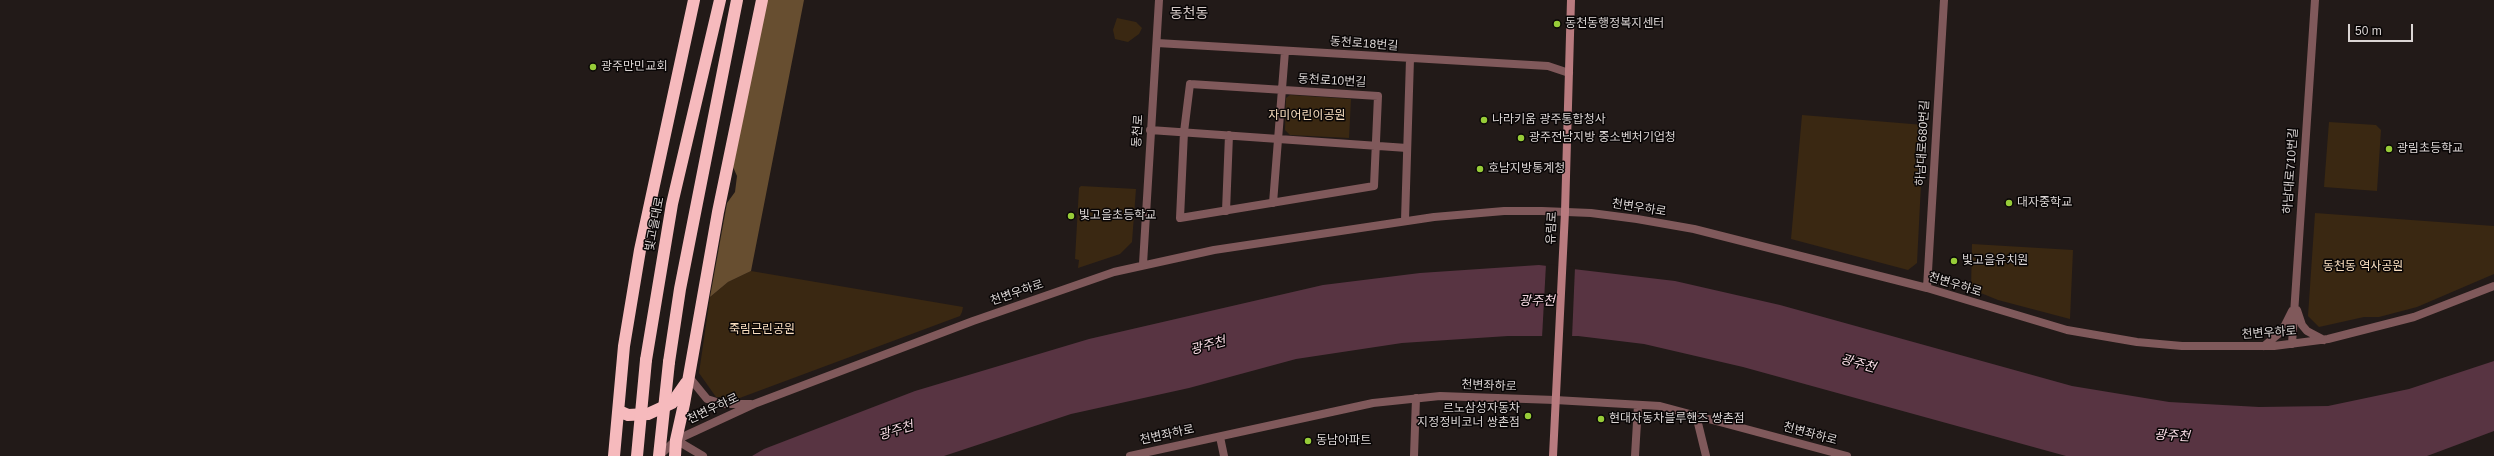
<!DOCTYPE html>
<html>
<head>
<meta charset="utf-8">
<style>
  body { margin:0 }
  #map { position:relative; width:2494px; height:456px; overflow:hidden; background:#221a18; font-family:Arial,sans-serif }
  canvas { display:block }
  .scale { position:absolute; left:2348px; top:24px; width:65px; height:18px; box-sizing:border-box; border:2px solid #dbd5d4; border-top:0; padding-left:5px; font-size:12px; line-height:14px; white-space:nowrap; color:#dbd5d4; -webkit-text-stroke:3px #090606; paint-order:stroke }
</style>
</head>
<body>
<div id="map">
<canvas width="2494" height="456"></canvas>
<div class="scale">50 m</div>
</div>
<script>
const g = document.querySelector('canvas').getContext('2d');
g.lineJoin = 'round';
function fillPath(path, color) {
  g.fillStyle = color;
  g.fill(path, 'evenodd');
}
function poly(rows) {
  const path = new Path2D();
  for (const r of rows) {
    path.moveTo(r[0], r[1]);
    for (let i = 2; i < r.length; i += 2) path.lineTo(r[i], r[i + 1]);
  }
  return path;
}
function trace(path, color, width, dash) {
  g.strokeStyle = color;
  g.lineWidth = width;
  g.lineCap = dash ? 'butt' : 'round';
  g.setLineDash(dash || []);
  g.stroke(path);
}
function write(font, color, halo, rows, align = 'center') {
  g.font = font + ' Arial,"Noto Sans KR",sans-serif';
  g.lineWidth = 3;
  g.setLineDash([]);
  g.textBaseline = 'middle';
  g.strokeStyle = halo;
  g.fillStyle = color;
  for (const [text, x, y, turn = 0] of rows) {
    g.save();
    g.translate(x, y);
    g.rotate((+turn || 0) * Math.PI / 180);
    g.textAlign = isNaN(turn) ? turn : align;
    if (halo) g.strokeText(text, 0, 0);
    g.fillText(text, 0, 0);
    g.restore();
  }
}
const green = poly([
  [1117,18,1136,22,1142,28,1139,34,1128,42,1115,39,1113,30],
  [1290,95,1351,99,1349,138,1290,135,1285,130,1286,98],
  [1802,115,1924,125,1917,263,1908,270,1791,239],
  [2329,122,2376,125,2381,130,2377,191,2324,187],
  [1081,186,1136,189,1132,242,1120,254,1078,268,1079,260,1075,259,1079,188],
  [2315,213,2494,226,2494,274,2417,307,2379,317,2364,317,2319,327,2308,316],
  [1972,244,2073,250,2070,319,1998,300,1971,289],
  [751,271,963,307,962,312,960,316,737,399,716,397,699,373,710,297,728,282]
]);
const forest = poly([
  [766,0,804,0,751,271,728,282,710,297,727,203,735,192,737,176,733,167]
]);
const water = poly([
  [1539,265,1675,281,1780,305,2072,386,2169,402,2259,407,2328,406,2409,389,2494,361,2494,431,2427,456,2066,456,1743,367,1644,344,1578,336,1508,336,1402,343,1296,359,1189,388,1071,414,944,456,752,456,764,449,915,391,1089,339,1323,285,1420,273]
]);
const pier = poly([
  [1546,264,1575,267,1572,338,1542,338]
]);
const street = poly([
  [1157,43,1548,66,1569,73],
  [1190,84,1378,96,1374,186,1180,218,1184,132,1190,84],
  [1150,130,1407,148],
  [1273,203,1285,51],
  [1226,211,1229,135],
  [1405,220,1410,59],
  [1143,264,1159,0],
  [1927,288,1944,0],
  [2297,310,2302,325,2307,331,2324,340],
  [2292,344,2315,0],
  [2264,346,2282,331,2292,311],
  [689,377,707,399,723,404,751,404],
  [1696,415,1706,456],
  [1220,437,1224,456],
  [676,440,703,456],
  [659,456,676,440,754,404,973,321,1114,272,1214,250,1434,217,1504,211,1542,211,1591,213,1637,219,1694,229,1927,288,2067,330,2137,342,2182,346,2274,346,2328,339,2414,317,2494,286],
  [1130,456,1373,403,1440,396,1555,400,1660,406,1847,456],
  [1414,456,1416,398],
  [1635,456,1638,405]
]);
const secondary = poly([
  [1553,456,1565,212,1571,0]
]);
const highway = poly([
  [646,360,672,204,720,0],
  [669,362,680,289,737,0],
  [619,411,628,415,648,414,672,403,686,383],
  [614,456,624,346,640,250,694,0],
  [675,456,676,440,684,404,718,212,762,0]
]);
const highwayBridge = poly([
  [637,456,646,360],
  [659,456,669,362]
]);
const markers = [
  [1557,24,4,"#97cc38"],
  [593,67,4,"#97cc38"],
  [1484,120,4,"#97cc38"],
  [1521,138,4,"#97cc38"],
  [2389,149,4,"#97cc38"],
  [1480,169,4,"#97cc38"],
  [2009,203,4,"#97cc38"],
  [1071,216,4,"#97cc38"],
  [1954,261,4,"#97cc38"],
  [1528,416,4,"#97cc38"],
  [1601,419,4,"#97cc38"],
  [1308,441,4,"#97cc38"]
];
const poiNames = [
  ["동천동행정복지센터",1565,24],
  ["광주만민교회",601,67],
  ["나라키움 광주통합청사",1492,120],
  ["광주전남지방 중소벤처기업청",1529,138],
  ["광림초등학교",2397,149],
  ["호남지방통계청",1488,169],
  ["대자중학교",2017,203],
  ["빛고을초등학교",1079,216],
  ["빛고을유치원",1962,261],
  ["르노삼성자동차",1520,409,"right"],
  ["지정정비코너 쌍촌점",1520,423,"right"],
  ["현대자동차블루핸즈 쌍촌점",1609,419],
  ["동남아파트",1316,441]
];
const streetNames = [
  ["동천로18번길",1364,44,4],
  ["동천로10번길",1332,81,3],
  ["동천로",1138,131,-86],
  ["하남대로680번길",1923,143,-87],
  ["하남대로710번길",2291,171,-86],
  ["천변우하로",1639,208,9],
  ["빛고을대로",655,224,-79],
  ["유림로",1552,228,-87],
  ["천변우하로",1955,285,17],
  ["천변우하로",1017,293,-19],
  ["천변우하로",2269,333,-4],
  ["천변좌하로",1489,386,2],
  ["천변우하로",713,409,-25],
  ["천변좌하로",1810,434,15],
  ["천변좌하로",1167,435,-12]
];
const parkNames = [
  ["자미어린이공원",1307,116],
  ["동천동 역사공원",2363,267],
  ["죽림근린공원",762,330]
];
const waterNames = [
  ["광주천",1537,301],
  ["광주천",1208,346,-15],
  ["광주천",1858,364,15],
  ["광주천",896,431,-17],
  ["광주천",2172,436,3]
];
const quarterNames = [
  ["동천동",1189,14]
];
fillPath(green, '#3a2812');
fillPath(forest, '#674e30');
fillPath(water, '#583442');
fillPath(pier, '#221a18');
trace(street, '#80595b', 8);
trace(secondary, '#b97b7f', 8);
trace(highway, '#f6babd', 12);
trace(highwayBridge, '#f6babd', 12);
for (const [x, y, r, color] of markers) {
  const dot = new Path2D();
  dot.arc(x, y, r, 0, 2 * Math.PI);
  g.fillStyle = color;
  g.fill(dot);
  trace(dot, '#090606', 1.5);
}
write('12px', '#dbd5d4', '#090606', poiNames, 'left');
write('12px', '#dbd5d4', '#090606', streetNames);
write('12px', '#fadfc0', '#090606', parkNames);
write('italic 13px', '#f7dae3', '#090606', waterNames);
write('14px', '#d3c8c5', '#090606', quarterNames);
</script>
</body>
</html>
